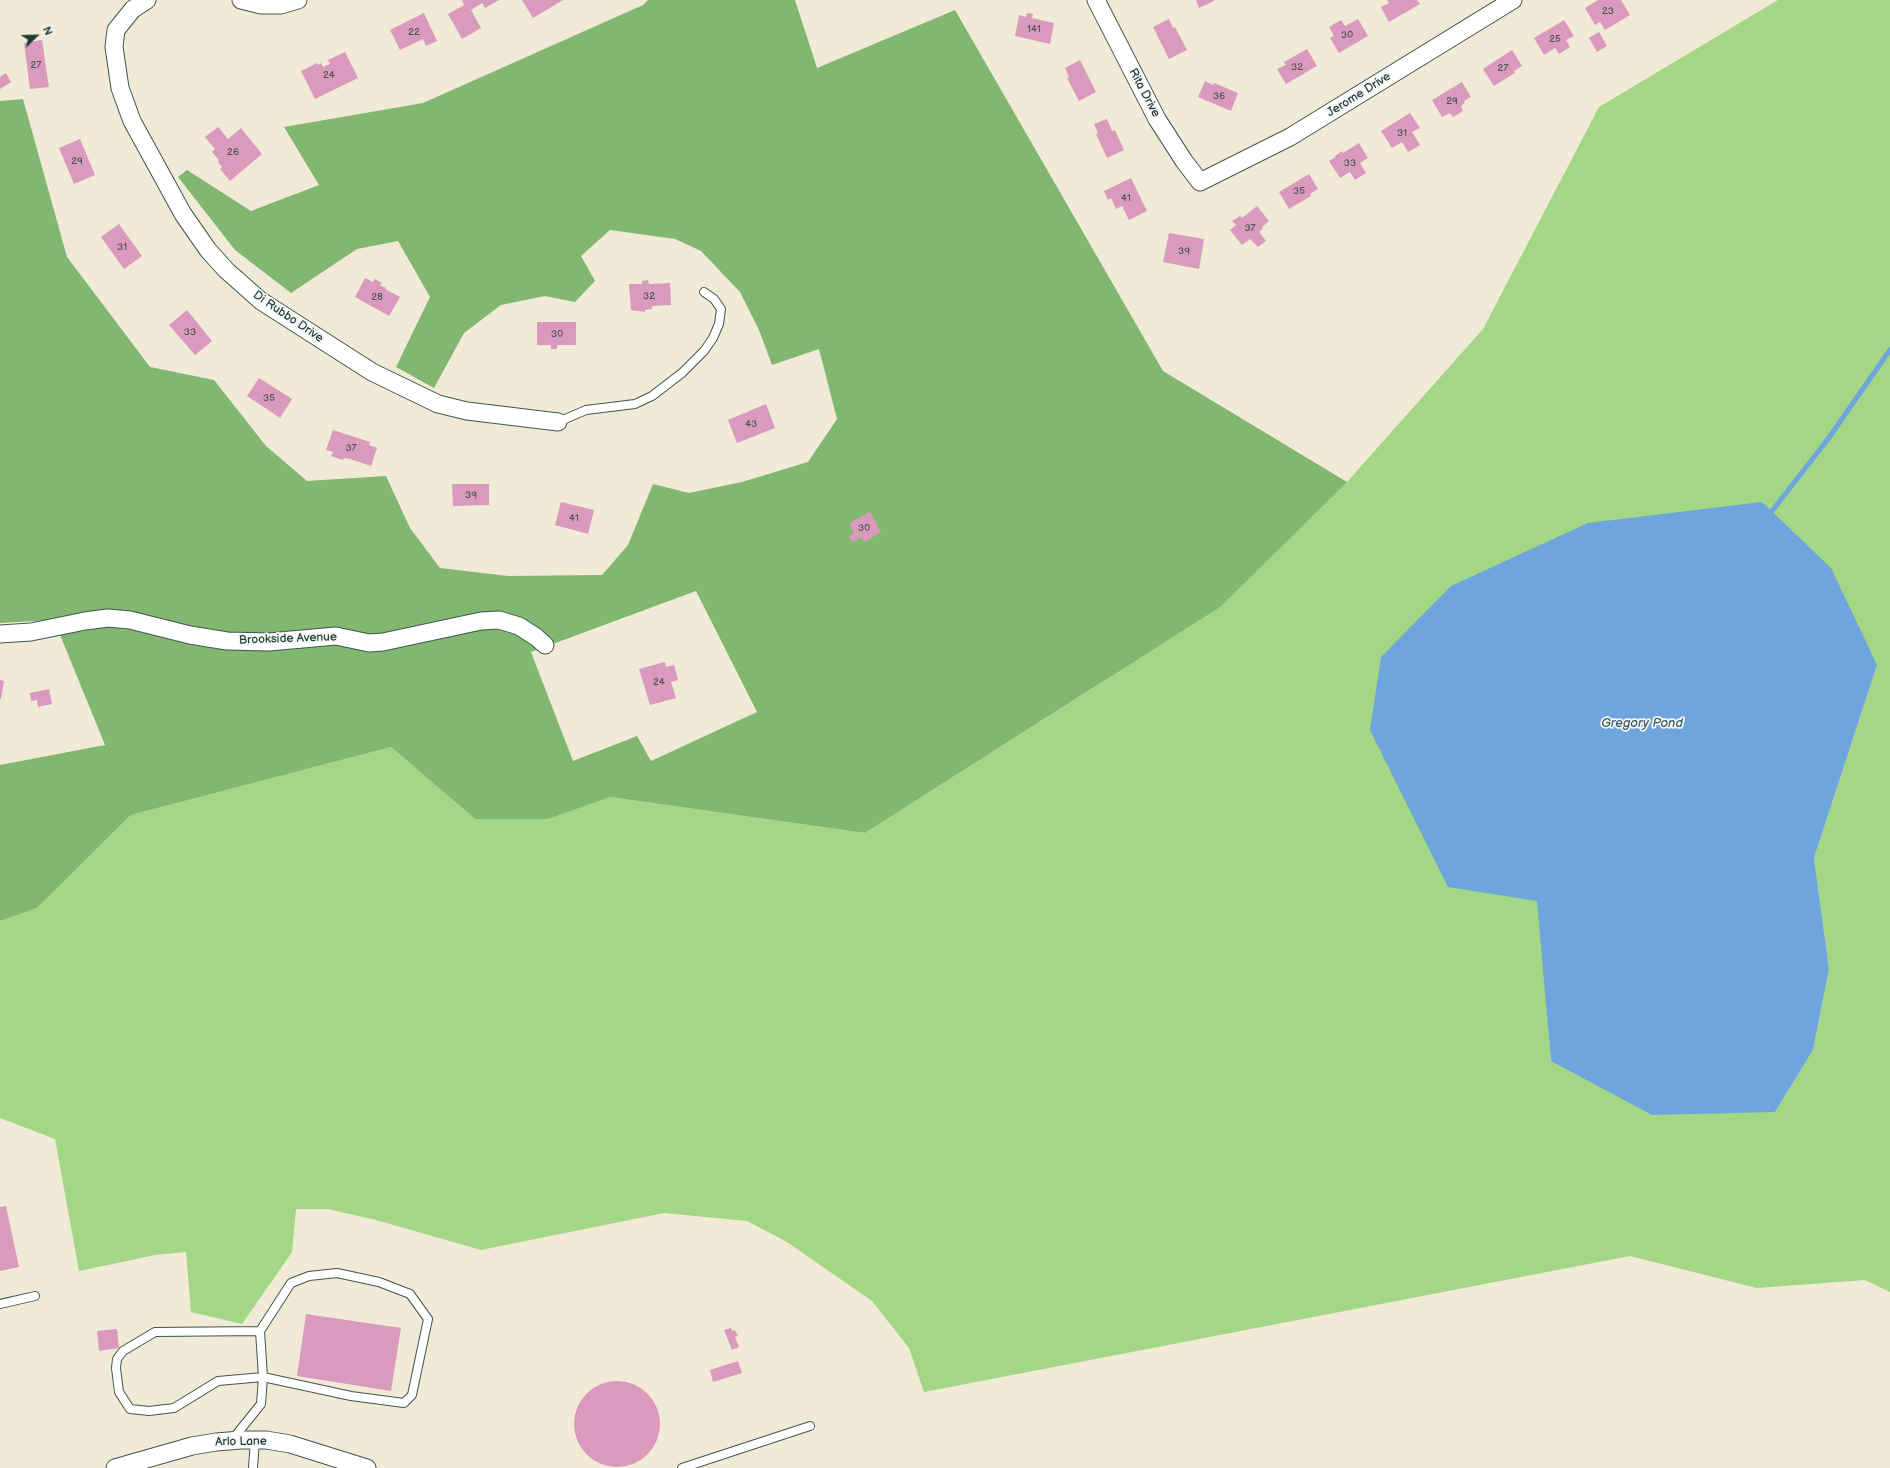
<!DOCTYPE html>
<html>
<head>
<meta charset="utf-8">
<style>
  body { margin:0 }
  #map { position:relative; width:1890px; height:1468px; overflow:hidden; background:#f1ead6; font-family:"Balsamiq Sans",sans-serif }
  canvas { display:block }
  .north { position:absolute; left:16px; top:16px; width:40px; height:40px; -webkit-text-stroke:3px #f6f6f2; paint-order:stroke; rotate:67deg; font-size:11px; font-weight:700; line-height:16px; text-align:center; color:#1f3d34 }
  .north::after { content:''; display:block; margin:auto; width:14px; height:18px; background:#1f3d34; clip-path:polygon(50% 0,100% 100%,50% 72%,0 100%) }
</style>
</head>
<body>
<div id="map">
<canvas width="1890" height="1468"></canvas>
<div class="north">N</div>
</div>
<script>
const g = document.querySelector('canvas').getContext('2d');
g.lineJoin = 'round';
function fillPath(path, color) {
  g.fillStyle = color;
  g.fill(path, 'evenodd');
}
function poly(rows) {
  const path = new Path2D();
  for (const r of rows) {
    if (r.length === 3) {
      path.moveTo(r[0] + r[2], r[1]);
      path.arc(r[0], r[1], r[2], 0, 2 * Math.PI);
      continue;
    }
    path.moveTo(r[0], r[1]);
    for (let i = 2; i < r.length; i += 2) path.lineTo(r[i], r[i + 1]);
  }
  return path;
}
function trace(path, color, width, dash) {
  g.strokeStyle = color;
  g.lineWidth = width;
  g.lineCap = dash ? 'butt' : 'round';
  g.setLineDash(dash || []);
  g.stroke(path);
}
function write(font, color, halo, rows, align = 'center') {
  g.font = font + ' "Balsamiq Sans",sans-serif';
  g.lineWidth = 3.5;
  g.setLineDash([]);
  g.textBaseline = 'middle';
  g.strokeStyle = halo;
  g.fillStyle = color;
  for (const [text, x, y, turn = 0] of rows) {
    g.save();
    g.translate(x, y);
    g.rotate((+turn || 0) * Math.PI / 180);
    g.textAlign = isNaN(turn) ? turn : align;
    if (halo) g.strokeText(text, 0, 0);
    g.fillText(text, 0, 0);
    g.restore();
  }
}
const green = poly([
  [1778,0,1890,0,1890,1292,1865,1280,1757,1288,1630,1256,924,1392,909,1348,872,1301,787,1242,747,1221,664,1213,481,1250,376,1220,328,1209,296,1209,292,1252,242,1324,191,1312,186,1252,155,1255,79,1271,55,1139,0,1118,0,921,37,908,131,815,391,747,475,819,549,819,610,797,865,833,1098,685,1347,482,1483,329,1599,107],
  [1877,665,1814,858,1829,969,1813,1050,1775,1112,1551,1061,1538,900]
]);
const forest = poly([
  [648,0,795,0,817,68,955,10,1163,371,1347,482,1220,607,865,833,610,797,549,819,475,819,391,747,131,815,37,908,0,921,0,765,105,745,54,620,0,623,0,101,23,99,67,257,150,367,214,380,266,446,307,481,386,476,410,528,440,568,508,576,602,575,628,545,653,484,689,493,742,482,808,462,837,419,819,349,772,365,759,330,740,292,701,251,675,239,610,230,581,256,595,281,575,302,545,296,501,305,464,333,434,388,396,367,430,297,398,241,357,249,291,293,235,250,178,177,187,170,251,211,319,185,284,127,423,103,643,5],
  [696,591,757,712,651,761,637,736,573,761,531,652]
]);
const water = poly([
  [1762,502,1831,568,1877,665,1814,858,1829,969,1813,1050,1775,1112,1652,1115,1551,1061,1537,901,1448,887,1370,730,1381,657,1451,586,1588,523]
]);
const stream = poly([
  [1772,511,1828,439,1890,350]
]);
const building = poly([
  [462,0,499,0,485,8,482,3,471,10,481,28,462,39,448,14,464,5],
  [522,0,563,0,533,18],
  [1196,0,1214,0,1214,1,1199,8],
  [1387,0,1417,0,1420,4,1389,22,1381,7,1389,3],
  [1598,0,1621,0,1630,15,1605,30,1600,22,1595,25,1585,8],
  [424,13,437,41,426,46,423,39,400,50,390,30],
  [1027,13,1033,14,1032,18,1054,23,1050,44,1015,36,1019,15,1026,17],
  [1169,19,1173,28,1175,27,1187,50,1169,59,1153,27],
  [1358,19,1368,36,1339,53,1330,38,1334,36,1329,27,1341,20,1345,26],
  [1564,20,1574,36,1566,40,1570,47,1559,54,1555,48,1544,55,1534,38],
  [1599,32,1607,46,1597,52,1589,38],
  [42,40,49,87,30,89,24,43],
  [1307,49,1317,66,1286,84,1277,69,1286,65,1284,62],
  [1512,50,1522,66,1514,71,1515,73,1494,86,1483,69],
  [345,52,358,78,315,99,301,71,317,63,318,65,321,63,323,67,330,64,328,60],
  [1080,60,1096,92,1079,101,1067,78,1069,77,1065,68],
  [6,73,11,82,0,89,0,77],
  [1205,81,1213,85,1214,83,1238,93,1231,111,1198,97],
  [1462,82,1471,97,1464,101,1465,103,1461,106,1463,111,1453,117,1450,113,1442,117,1432,100],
  [1410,113,1420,128,1412,132,1420,145,1408,152,1402,142,1392,148,1381,131],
  [1107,119,1112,131,1115,130,1124,150,1107,158,1096,134,1098,133,1094,124],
  [218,127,228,139,241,128,262,154,230,181,220,169,222,167,218,162,219,160,212,152,215,149,205,137],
  [80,139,95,175,74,184,59,148],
  [1359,143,1368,158,1360,163,1366,173,1355,180,1350,172,1340,178,1329,161,1336,157,1335,156,1342,151,1343,153],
  [1309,174,1318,189,1310,194,1311,196,1289,209,1279,192],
  [1131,178,1147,211,1129,220,1122,206,1116,209,1111,198,1108,200,1104,191],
  [1257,206,1269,221,1262,227,1263,228,1259,232,1266,241,1258,247,1250,239,1242,245,1230,230,1236,225,1232,221,1240,216,1242,218],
  [119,224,142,256,124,269,101,237],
  [1169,233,1204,239,1199,269,1163,262],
  [365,278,373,282,375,279,382,283,380,285,386,288,385,289,400,297,389,316,355,297],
  [648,280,649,284,670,283,671,305,652,306,652,309,645,310,645,312,631,310,629,284,642,284,642,281],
  [187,310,212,341,195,355,169,325],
  [537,322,576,322,576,345,557,345,557,349,551,349,551,345,537,345],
  [259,378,292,399,280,418,247,396],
  [766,404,775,428,737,443,728,420],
  [333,430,370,442,369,445,377,448,371,466,350,459,344,458,343,460,331,456,333,452,326,450],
  [452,484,489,484,489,505,453,506],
  [561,502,594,510,588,534,555,525],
  [870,512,881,532,864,542,862,537,852,542,849,536,854,533,849,523],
  [665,662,666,667,674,665,678,680,671,682,676,698,650,705,639,669],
  [0,680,4,681,1,699,0,699],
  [49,689,52,704,38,707,37,700,31,701,30,693],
  [6,1206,19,1267,0,1271,0,1207],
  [306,1314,401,1328,391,1391,297,1376],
  [731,1328,732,1331,735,1330,738,1336,735,1337,739,1347,732,1350,724,1330],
  [117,1329,119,1348,99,1351,97,1331],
  [738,1361,742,1373,713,1382,710,1370],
  [617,1424,43]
]);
const lane = poly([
  [558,422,586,410,635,404,652,396,682,373,704,351,713,338,719,324,721,309,714,299,704,292],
  [0,1304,35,1296],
  [232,1440,261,1404,263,1377,351,1396,404,1403,412,1395,428,1319,410,1294,379,1282,337,1273,309,1276,291,1283,260,1331,263,1377,218,1381,174,1408,149,1411,130,1409,119,1392,116,1368,117,1359,123,1351,155,1332,260,1331],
  [253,1468,255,1440],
  [682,1468,810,1426]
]);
const street = poly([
  [147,0,133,9,116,30,114,47,120,88,132,121,183,214,208,250,226,270,261,301,372,372,438,404,467,411,558,422],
  [241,0,261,5,281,5,298,0],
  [1096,0,1157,119,1184,161,1200,182,1290,137,1513,0],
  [0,634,31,632,85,621,108,618,130,620,190,635,227,641,269,642,336,636,369,643,383,642,481,621,499,620,519,626,536,637,545,645],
  [115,1468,192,1446,216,1442,241,1440,266,1440,290,1444,367,1468]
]);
const numberNames = [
  ["23",1608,11],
  ["141",1034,29],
  ["22",414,32],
  ["30",1347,35],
  ["25",1555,39],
  ["27",36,65],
  ["32",1297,67],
  ["27",1503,68],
  ["24",329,75],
  ["36",1219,96],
  ["29",1452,101],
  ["31",1402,133],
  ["26",233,152],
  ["29",77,161],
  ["33",1350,163],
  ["35",1299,191],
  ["41",1126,198],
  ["37",1250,228],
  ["31",122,247],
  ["39",1184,251],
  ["32",649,296],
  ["28",377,297],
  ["33",190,332],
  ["30",557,334],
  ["35",269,398],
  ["43",751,424],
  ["37",351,448],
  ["39",471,495],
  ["41",574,518],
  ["30",864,528],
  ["24",659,682]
];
const streetNames = [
  ["Rita Drive",1144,93,62],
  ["Jerome Drive",1359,95,-32],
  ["Di Rubbo Drive",288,317,34],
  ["Brookside Avenue",288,639,-2],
  ["Arlo Lane",241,1442,-1]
];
const waterNames = [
  ["Gregory Pond",1642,724]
];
fillPath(green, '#a3d685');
fillPath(forest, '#82b772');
fillPath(water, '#6da5dc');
trace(stream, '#6da5dc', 5);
fillPath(building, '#d99abe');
trace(lane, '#3e574c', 10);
trace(street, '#3e574c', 19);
trace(lane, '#fff', 8);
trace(street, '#fff', 17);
write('10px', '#4e5456', null, numberNames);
write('12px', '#1f3d34', '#f6f6f2', streetNames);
write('italic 13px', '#365c66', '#f6f6f2', waterNames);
</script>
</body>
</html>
